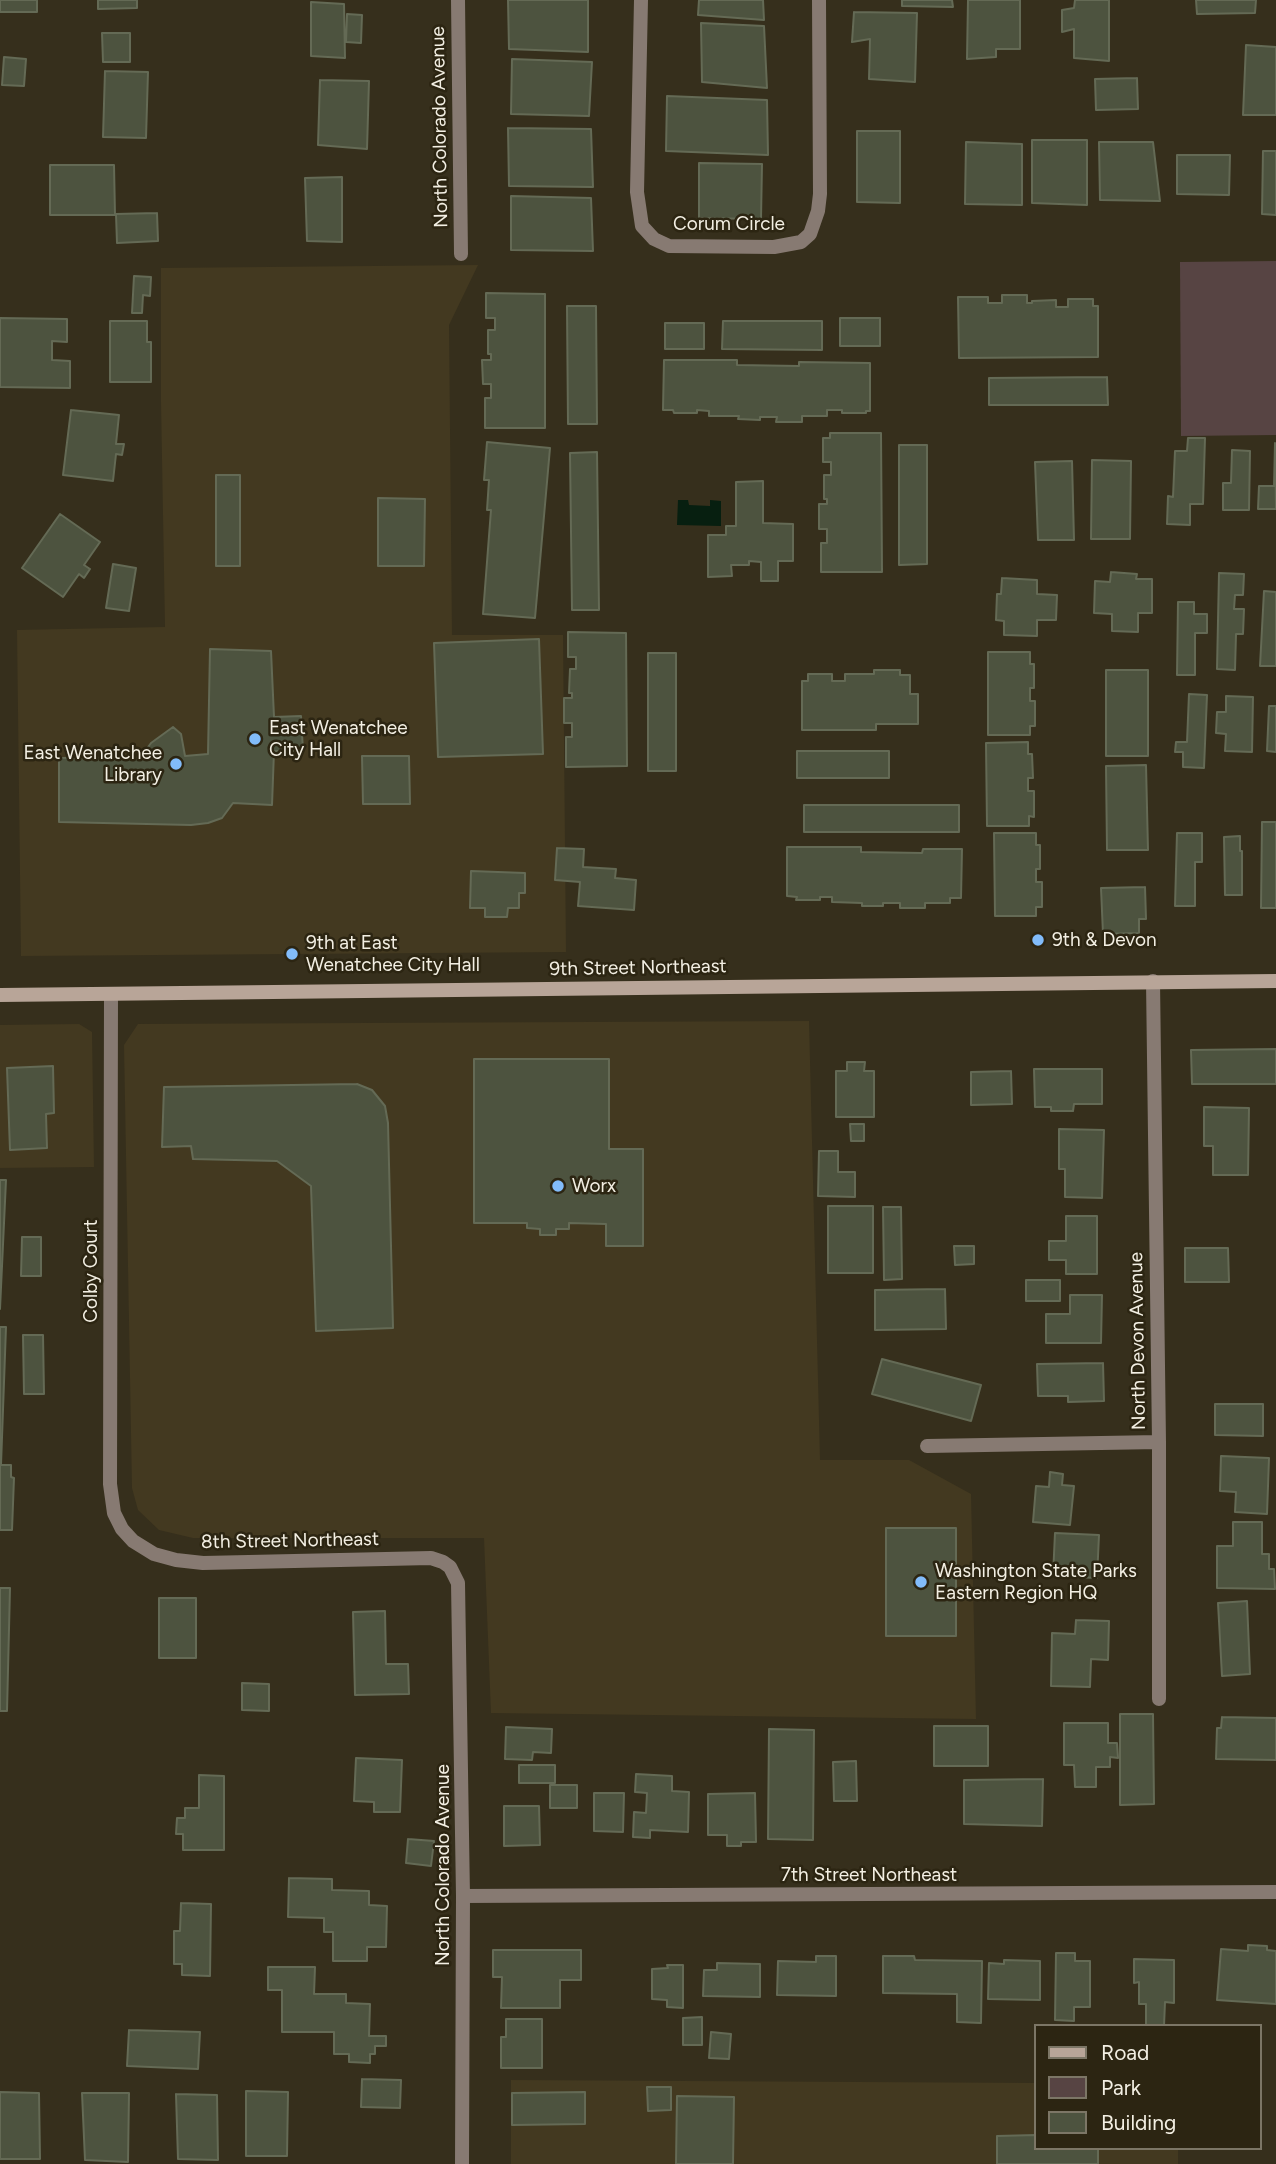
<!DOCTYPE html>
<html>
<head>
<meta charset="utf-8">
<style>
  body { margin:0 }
  #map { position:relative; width:1276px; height:2164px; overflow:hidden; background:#362f1c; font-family:Figtree,sans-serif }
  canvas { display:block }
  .legend { position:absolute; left:1034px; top:2024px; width:228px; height:126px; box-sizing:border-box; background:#2c2512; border:2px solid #7c7666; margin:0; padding:9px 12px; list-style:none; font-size:21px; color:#f3efe3 }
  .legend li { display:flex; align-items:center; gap:14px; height:35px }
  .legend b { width:35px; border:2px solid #7c7666 }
</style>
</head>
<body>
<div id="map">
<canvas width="1276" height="2164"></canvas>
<ul class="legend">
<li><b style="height:9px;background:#b8a598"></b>Road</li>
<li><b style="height:19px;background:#574443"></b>Park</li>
<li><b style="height:19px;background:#4d533f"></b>Building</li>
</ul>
</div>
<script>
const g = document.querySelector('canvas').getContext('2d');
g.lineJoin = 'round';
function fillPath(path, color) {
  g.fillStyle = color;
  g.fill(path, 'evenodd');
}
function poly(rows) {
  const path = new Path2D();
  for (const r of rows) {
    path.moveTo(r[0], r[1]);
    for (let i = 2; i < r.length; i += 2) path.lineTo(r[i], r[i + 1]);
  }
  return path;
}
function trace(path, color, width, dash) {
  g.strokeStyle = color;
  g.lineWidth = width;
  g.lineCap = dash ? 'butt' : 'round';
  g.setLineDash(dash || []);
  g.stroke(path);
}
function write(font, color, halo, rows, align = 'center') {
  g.font = font + ' Figtree,sans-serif';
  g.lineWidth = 5;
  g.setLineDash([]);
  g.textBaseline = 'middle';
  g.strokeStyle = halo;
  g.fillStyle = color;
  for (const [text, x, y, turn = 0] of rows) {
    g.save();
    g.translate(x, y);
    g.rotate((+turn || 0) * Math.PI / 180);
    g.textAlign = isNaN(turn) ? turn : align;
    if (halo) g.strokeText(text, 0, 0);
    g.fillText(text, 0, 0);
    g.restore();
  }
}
const built = poly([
  [478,265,449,325,452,635,563,635,566,952,21,956,17,630,165,627,161,402,161,268],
  [809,1021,820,1460,909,1460,971,1494,976,1719,491,1713,484,1538,193,1538,159,1530,138,1510,132,1488,124,1045,138,1024],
  [79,1024,92,1032,94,1167,0,1168,0,1025],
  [511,2080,1036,2083,1036,2148,1178,2148,1178,2164,511,2164]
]);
const green = poly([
  [1276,261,1276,435,1181,436,1180,262]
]);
const water = poly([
  [678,500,688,500,689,505,710,506,710,500,721,501,721,526,677,525]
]);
const building = poly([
  [0,0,37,0,37,12,0,12,0,0],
  [98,0,137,0,137,8,98,9,98,0],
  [508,0,588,0,588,52,509,49,508,0],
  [699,0,763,0,764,20,698,15,699,0],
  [902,0,952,0,953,7,902,6,902,0],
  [968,0,1020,0,1020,49,996,49,996,57,967,59,968,0],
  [1075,0,1109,0,1109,61,1074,58,1074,29,1062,32,1062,10,1074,8,1075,0],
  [1196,0,1256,0,1255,13,1197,14,1196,0],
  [311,2,344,4,345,58,311,56,311,2],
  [854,12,917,13,915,82,869,79,870,39,852,42,854,12],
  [347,14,362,15,361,43,346,42,347,14],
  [701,23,764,26,767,88,702,82,701,23],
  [102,33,130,33,130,62,103,62,102,33],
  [1246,45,1276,47,1276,115,1243,115,1246,45],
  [4,57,26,59,24,86,2,85,4,57],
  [512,59,592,62,589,116,511,114,512,59],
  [105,71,148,72,146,138,103,137,105,71],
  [1137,78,1138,109,1096,110,1095,79,1137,78],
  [320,80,369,81,367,149,318,145,320,80],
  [667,96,767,100,768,155,666,151,667,96],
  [508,128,591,129,593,187,509,186,508,128],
  [857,131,900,131,900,203,857,202,857,131],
  [1032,140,1087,140,1087,205,1032,203,1032,140],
  [966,142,1022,144,1022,205,965,204,966,142],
  [1099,142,1153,142,1160,201,1100,200,1099,142],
  [1263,151,1276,151,1276,215,1262,214,1263,151],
  [1177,155,1230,155,1229,195,1177,194,1177,155],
  [699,163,762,164,761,219,699,218,699,163],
  [50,165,114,165,115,215,50,215,50,165],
  [342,177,342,242,307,241,305,178,342,177],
  [511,196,591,198,593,251,511,250,511,196],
  [157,213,158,241,117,243,116,214,157,213],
  [134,276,151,277,150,296,143,295,142,313,132,313,134,276],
  [486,293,545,294,545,428,485,428,485,398,491,398,491,384,483,384,482,360,491,360,491,354,488,354,488,330,495,330,495,318,486,318,486,293],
  [1002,295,1027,295,1027,303,1032,303,1032,301,1056,300,1056,307,1068,307,1068,299,1093,299,1093,306,1098,306,1098,357,959,358,958,297,988,297,988,303,1002,303,1002,295],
  [567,306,596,306,597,424,568,424,567,306],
  [0,318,67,319,67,342,52,341,52,360,70,361,70,388,0,387,0,318],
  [840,318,880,318,880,346,840,346,840,318],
  [110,321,147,321,147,342,151,342,151,382,110,382,110,321],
  [723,321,822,321,822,350,722,349,723,321],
  [665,323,704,323,704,349,665,349,665,323],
  [664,360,737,360,737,365,799,366,799,362,870,363,870,411,866,411,866,413,842,413,842,410,827,410,827,416,802,416,802,422,776,422,777,417,760,417,760,420,738,419,739,416,709,416,709,411,697,410,697,413,674,413,673,410,663,410,664,360],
  [1107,377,1108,405,989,405,989,378,1107,377],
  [71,410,119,415,116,444,124,444,122,455,116,454,113,481,63,475,71,410],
  [830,433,881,433,882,572,821,572,821,543,827,543,827,529,819,529,819,504,827,504,827,499,824,499,824,475,831,475,831,462,823,462,823,438,830,438,830,433],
  [1188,438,1205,438,1203,504,1190,504,1190,525,1167,524,1168,496,1173,497,1175,451,1187,451,1188,438],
  [487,442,550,448,535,618,483,614,491,510,487,510,489,480,484,480,487,442],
  [1275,443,1276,509,1258,509,1259,486,1274,486,1275,443],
  [899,445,927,445,927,564,899,565,899,445],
  [1232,450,1250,451,1249,510,1223,510,1223,483,1231,483,1232,450],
  [597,452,599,610,572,610,570,453,597,452],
  [1092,460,1131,461,1130,539,1091,539,1092,460],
  [1072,461,1074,540,1038,540,1035,462,1072,461],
  [216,475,240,475,240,566,216,566,216,475],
  [763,481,763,523,793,524,793,561,778,561,778,581,761,581,761,562,749,561,749,565,731,565,732,576,708,577,708,535,726,535,726,526,736,526,736,482,763,481],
  [378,498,425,499,424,566,378,566,378,498],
  [60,514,100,542,84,565,90,569,84,578,79,574,63,597,22,568,60,514],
  [113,564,136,568,129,611,106,608,113,564],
  [1111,572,1137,574,1136,579,1152,579,1152,613,1138,613,1138,632,1112,631,1112,614,1094,613,1095,581,1110,582,1111,572],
  [1219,573,1244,574,1243,595,1235,595,1234,609,1244,609,1243,634,1236,634,1235,670,1217,669,1219,573],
  [1002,578,1037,580,1037,594,1057,595,1056,620,1037,620,1037,636,1004,635,1004,621,996,620,997,594,1001,594,1002,578],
  [1264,591,1276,592,1276,666,1260,666,1264,591],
  [1178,602,1194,602,1194,614,1207,614,1207,633,1195,633,1195,675,1177,675,1178,602],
  [568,632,626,633,627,766,566,767,566,737,572,737,572,723,564,723,564,698,572,698,572,693,569,693,570,669,576,669,576,657,568,657,568,632],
  [539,639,543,754,438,757,434,643,539,639],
  [210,649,271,651,274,717,301,716,303,751,274,751,272,805,233,803,222,818,208,823,191,825,59,822,59,758,141,757,151,743,173,727,181,734,185,756,208,754,210,649],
  [988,652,1030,652,1030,664,1034,664,1034,688,1030,688,1030,701,1035,701,1035,726,1030,726,1030,735,988,735,988,652],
  [648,653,676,653,676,771,648,771,648,653],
  [874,670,900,670,900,675,910,675,910,694,918,694,918,724,876,724,876,730,802,730,802,681,808,681,808,674,832,674,832,681,845,681,845,674,874,674,874,670],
  [1106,670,1148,670,1148,756,1106,756,1106,670],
  [1189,694,1207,695,1204,768,1183,767,1183,752,1175,752,1176,742,1187,742,1189,694],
  [1226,696,1253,697,1252,752,1225,751,1226,734,1216,733,1217,712,1226,712,1226,696],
  [1269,706,1276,706,1276,752,1267,751,1269,706],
  [1028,742,1028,754,1032,754,1033,778,1028,778,1028,791,1034,791,1034,817,1029,816,1029,826,987,826,986,743,1028,742],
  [797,751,889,751,889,778,797,778,797,751],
  [362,756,409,756,410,804,363,804,362,756],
  [1146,765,1148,850,1107,850,1106,766,1146,765],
  [804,805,959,805,959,832,804,832,804,805],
  [1262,822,1276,822,1276,908,1261,908,1262,822],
  [994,833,1036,833,1036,845,1040,845,1040,869,1036,869,1036,882,1042,882,1042,907,1036,907,1036,916,995,916,994,833],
  [1177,833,1202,833,1202,862,1195,862,1195,906,1175,906,1177,833],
  [1240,836,1240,851,1242,851,1242,895,1225,895,1224,837,1240,836],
  [787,847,861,847,861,852,922,853,923,849,962,849,961,898,950,898,950,903,925,903,925,908,900,908,900,903,883,903,883,906,862,906,862,903,832,902,832,897,820,897,820,900,796,900,797,897,787,896,787,847],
  [557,848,584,849,583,867,616,869,615,878,636,880,634,910,578,906,580,882,555,880,557,848],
  [471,871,525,873,525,893,519,893,519,908,508,908,507,917,485,917,485,908,470,908,471,871],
  [1145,887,1146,919,1139,919,1139,933,1103,934,1101,888,1145,887],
  [1276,1049,1276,1084,1192,1084,1191,1050,1276,1049],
  [474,1059,609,1059,609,1149,643,1149,643,1246,606,1246,606,1224,569,1223,569,1229,556,1229,556,1235,540,1235,540,1229,527,1228,527,1223,474,1223,474,1059],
  [847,1062,865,1062,864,1071,874,1071,874,1117,836,1117,836,1071,847,1071,847,1062],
  [53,1066,54,1113,46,1114,47,1148,10,1150,7,1068,53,1066],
  [1034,1069,1102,1069,1102,1104,1074,1104,1073,1111,1051,1111,1051,1107,1035,1107,1034,1069],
  [1011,1071,1012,1104,971,1105,971,1072,1011,1071],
  [357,1084,372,1090,385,1106,388,1123,393,1328,316,1331,311,1186,277,1161,193,1159,191,1146,162,1147,164,1087,357,1084],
  [1204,1107,1249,1108,1248,1175,1213,1175,1213,1146,1204,1146,1204,1107],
  [850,1124,864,1124,864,1141,851,1141,850,1124],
  [1059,1129,1104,1130,1102,1198,1065,1197,1065,1169,1059,1169,1059,1129],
  [819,1151,838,1151,838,1172,855,1172,855,1197,818,1196,819,1151],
  [0,1180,6,1180,0,1309,0,1180],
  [828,1206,873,1206,873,1273,828,1273,828,1206],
  [883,1207,901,1207,902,1279,884,1280,883,1207],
  [1066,1216,1097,1216,1097,1274,1066,1274,1066,1260,1049,1260,1049,1241,1066,1241,1066,1216],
  [22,1237,41,1237,41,1276,21,1276,22,1237],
  [954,1246,974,1246,974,1264,955,1265,954,1246],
  [1185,1248,1228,1248,1229,1282,1185,1282,1185,1248],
  [1026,1280,1060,1280,1060,1301,1026,1301,1026,1280],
  [945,1289,946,1329,875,1330,875,1290,945,1289],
  [1070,1295,1102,1295,1101,1343,1046,1343,1046,1314,1070,1314,1070,1295],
  [0,1327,6,1327,1,1465,11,1465,11,1477,14,1478,12,1530,0,1530,0,1327],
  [23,1335,43,1335,44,1394,24,1394,23,1335],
  [882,1359,981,1385,971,1421,872,1394,882,1359],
  [1103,1363,1104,1401,1068,1402,1068,1396,1038,1396,1037,1364,1103,1363],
  [1215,1404,1263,1404,1263,1436,1215,1435,1215,1404],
  [1221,1456,1269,1458,1267,1514,1235,1512,1236,1492,1220,1491,1221,1456],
  [1050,1472,1063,1474,1062,1485,1074,1486,1070,1525,1033,1522,1036,1486,1049,1487,1050,1472],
  [1233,1522,1262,1522,1262,1554,1269,1554,1269,1569,1274,1569,1275,1589,1217,1588,1217,1546,1233,1546,1233,1522],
  [886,1528,956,1528,956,1636,886,1636,886,1528],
  [1055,1533,1099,1535,1097,1578,1053,1576,1055,1533],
  [0,1588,10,1588,7,1711,0,1711,0,1588],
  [159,1598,196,1598,196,1658,159,1658,159,1598],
  [1247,1601,1250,1674,1222,1676,1218,1603,1247,1601],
  [385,1611,386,1664,408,1664,409,1694,355,1695,353,1612,385,1611],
  [1076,1620,1109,1621,1108,1660,1091,1659,1090,1687,1051,1686,1052,1633,1075,1634,1076,1620],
  [242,1683,269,1684,269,1711,242,1710,242,1683],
  [1120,1714,1153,1714,1154,1804,1120,1805,1120,1714],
  [1222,1717,1276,1718,1276,1760,1216,1759,1217,1728,1221,1728,1222,1717],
  [1064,1723,1108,1723,1108,1743,1117,1743,1118,1758,1110,1757,1110,1767,1096,1767,1096,1787,1075,1787,1074,1765,1064,1765,1064,1723],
  [934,1726,988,1726,988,1766,934,1766,934,1726],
  [506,1727,552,1729,551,1753,533,1752,532,1760,505,1759,506,1727],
  [769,1729,814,1730,813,1840,768,1839,769,1729],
  [356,1758,402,1760,400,1812,374,1812,374,1802,354,1801,356,1758],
  [856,1761,857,1801,834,1801,833,1762,856,1761],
  [519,1765,555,1765,555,1783,519,1783,519,1765],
  [636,1774,672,1776,672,1791,689,1792,688,1832,650,1830,650,1838,633,1837,634,1812,646,1813,647,1793,635,1792,636,1774],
  [199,1775,224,1776,224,1850,183,1850,183,1834,176,1834,177,1818,185,1818,185,1808,199,1808,199,1775],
  [1043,1779,1042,1826,964,1824,964,1780,1043,1779],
  [550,1785,577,1785,577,1808,550,1808,550,1785],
  [594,1793,624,1793,623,1832,594,1831,594,1793],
  [755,1793,756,1842,741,1842,741,1846,727,1846,727,1835,708,1835,708,1794,755,1793],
  [504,1806,539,1806,540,1845,504,1846,504,1806],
  [408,1839,434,1841,431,1866,406,1863,408,1839],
  [289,1878,332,1879,332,1890,369,1891,369,1905,387,1906,386,1947,367,1947,367,1961,333,1961,333,1932,324,1932,324,1918,288,1917,289,1878],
  [181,1903,211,1904,210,1976,182,1975,182,1964,174,1964,174,1931,180,1931,181,1903],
  [1248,1945,1267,1946,1267,1950,1276,1951,1276,2004,1217,2000,1221,1949,1248,1951,1248,1945],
  [493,1950,581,1950,581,1980,560,1980,560,2008,501,2008,502,1977,493,1977,493,1950],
  [1056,1953,1075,1953,1075,1961,1090,1961,1090,2007,1074,2007,1074,2021,1055,2020,1056,1953],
  [816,1956,836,1956,836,1996,777,1995,778,1961,816,1962,816,1956],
  [883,1956,914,1956,915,1960,982,1961,981,2023,957,2022,957,1994,883,1993,883,1956],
  [1134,1959,1174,1960,1174,2003,1165,2002,1164,2026,1146,2026,1146,2004,1139,2004,1139,1982,1134,1983,1134,1959],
  [1004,1960,1040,1961,1040,2000,988,1999,989,1963,1004,1964,1004,1960],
  [717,1963,760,1964,760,1997,703,1996,704,1970,717,1970,717,1963],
  [667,1965,683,1965,683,2008,667,2007,667,2000,652,1999,652,1969,668,1968,667,1965],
  [268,1967,315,1967,314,1994,346,1994,346,2003,370,2004,369,2036,386,2036,386,2046,375,2046,375,2054,370,2054,370,2063,349,2062,349,2054,334,2054,334,2032,282,2032,282,1990,268,1990,268,1967],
  [702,2017,702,2045,683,2045,683,2018,702,2017],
  [506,2019,542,2019,542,2068,501,2068,501,2037,506,2037,506,2019],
  [129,2030,200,2032,198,2069,127,2066,129,2030],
  [711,2032,731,2034,729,2059,709,2058,711,2032],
  [362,2079,401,2080,400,2108,361,2107,362,2079],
  [647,2087,671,2087,671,2110,648,2111,647,2087],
  [246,2091,288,2092,287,2156,246,2156,246,2091],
  [0,2092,39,2093,40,2159,0,2159,0,2092],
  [585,2092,585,2124,512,2125,512,2093,585,2092],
  [82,2093,129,2093,128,2162,85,2160,82,2093],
  [176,2094,217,2095,218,2160,178,2159,176,2094],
  [677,2096,734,2097,733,2164,676,2164,677,2096],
  [1036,2135,1036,2148,1098,2148,1098,2164,997,2164,997,2136,1036,2135]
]);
const minor = poly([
  [458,0,461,254],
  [641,0,637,192,642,226,654,239,669,246,774,247,801,242,810,234,818,211,820,194,819,0],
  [1153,981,1159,1442,1159,1699],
  [111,994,110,1484,114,1513,122,1529,133,1541,154,1554,176,1560,203,1563,431,1558,443,1562,450,1567,458,1583,463,1896,462,2164],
  [927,1446,1159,1442],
  [463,1896,1276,1892]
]);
const secondary = poly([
  [0,995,1276,981]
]);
const markers = [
  [255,739,7,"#82bcfa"],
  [176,764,7,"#82bcfa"],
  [1038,940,7,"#82bcfa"],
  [292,954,7,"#82bcfa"],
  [558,1186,7,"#82bcfa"],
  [921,1582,7,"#82bcfa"]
];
const streetNames = [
  ["North Colorado Avenue",440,127,-91],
  ["Corum Circle",729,224],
  ["9th Street Northeast",638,968,-1],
  ["Colby Court",91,1271,-90],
  ["North Devon Avenue",1138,1341,-91],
  ["8th Street Northeast",290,1541,-1],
  ["North Colorado Avenue",443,1865,-90],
  ["7th Street Northeast",869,1875]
];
const poiNames = [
  ["East Wenatchee",269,728],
  ["City Hall",269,750],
  ["East Wenatchee",162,753,"right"],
  ["Library",162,775,"right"],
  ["9th & Devon",1052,940],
  ["9th at East",306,943],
  ["Wenatchee City Hall",306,965],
  ["Worx",572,1186],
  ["Washington State Parks",935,1571],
  ["Eastern Region HQ",935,1593]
];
fillPath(built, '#433920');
fillPath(green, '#574443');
fillPath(water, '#071f10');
fillPath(building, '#4d533f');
trace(building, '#646a55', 2);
trace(minor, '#877a72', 14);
trace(secondary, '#b8a598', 14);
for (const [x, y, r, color] of markers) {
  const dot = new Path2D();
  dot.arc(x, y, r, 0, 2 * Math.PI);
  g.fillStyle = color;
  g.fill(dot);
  trace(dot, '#2c2512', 2.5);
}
write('19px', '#f3efe3', '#2c2512', streetNames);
write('19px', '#f3efe3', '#2c2512', poiNames, 'left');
</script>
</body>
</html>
